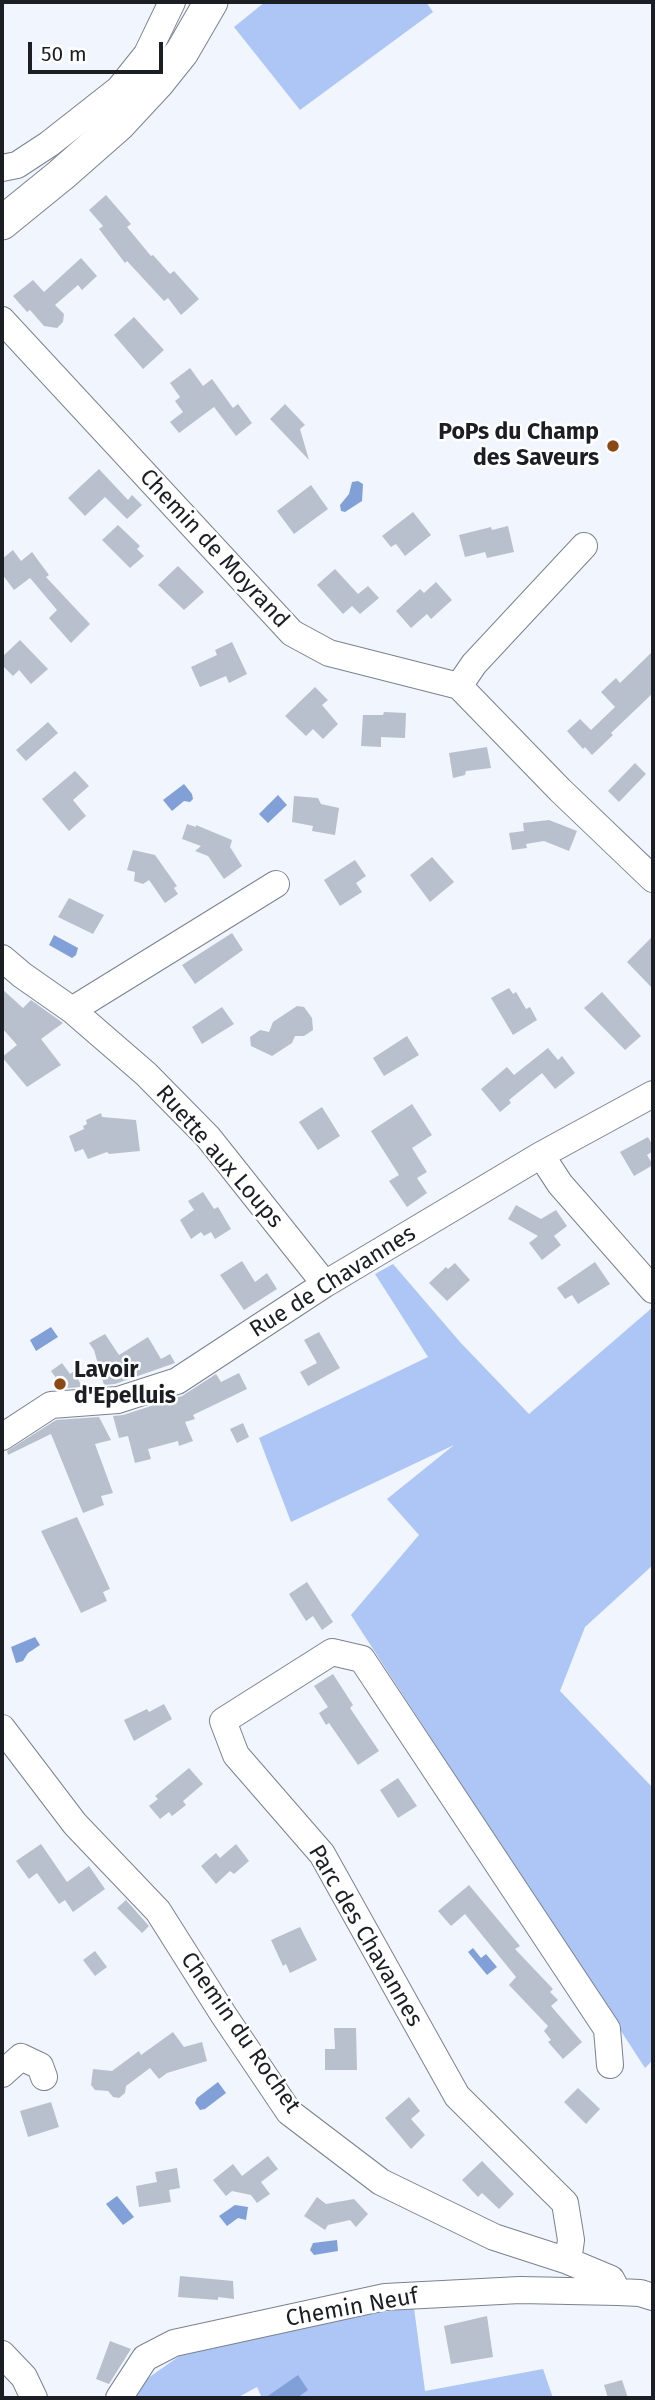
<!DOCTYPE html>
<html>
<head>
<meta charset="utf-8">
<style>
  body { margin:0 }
  #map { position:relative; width:655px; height:2400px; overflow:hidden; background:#f0f5fe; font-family:"Fira Sans",sans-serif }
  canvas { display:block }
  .frame { position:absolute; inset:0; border:4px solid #1b1e23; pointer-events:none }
  .scale { position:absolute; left:28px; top:42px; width:135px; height:32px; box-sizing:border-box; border:4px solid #1b1e23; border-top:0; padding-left:9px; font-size:21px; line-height:24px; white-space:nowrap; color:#1b1e23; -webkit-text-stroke:5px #fff; paint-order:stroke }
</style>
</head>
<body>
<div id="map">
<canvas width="655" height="2400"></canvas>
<div class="frame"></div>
<div class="scale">50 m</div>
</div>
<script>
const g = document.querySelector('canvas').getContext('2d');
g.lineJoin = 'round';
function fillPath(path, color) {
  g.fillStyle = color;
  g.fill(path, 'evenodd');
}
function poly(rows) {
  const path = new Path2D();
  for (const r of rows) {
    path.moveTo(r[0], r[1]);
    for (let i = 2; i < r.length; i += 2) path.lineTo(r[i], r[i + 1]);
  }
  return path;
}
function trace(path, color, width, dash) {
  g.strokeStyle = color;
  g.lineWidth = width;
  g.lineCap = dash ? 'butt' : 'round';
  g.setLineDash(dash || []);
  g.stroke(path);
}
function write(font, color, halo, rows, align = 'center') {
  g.font = font + ' "Fira Sans",sans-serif';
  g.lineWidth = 5;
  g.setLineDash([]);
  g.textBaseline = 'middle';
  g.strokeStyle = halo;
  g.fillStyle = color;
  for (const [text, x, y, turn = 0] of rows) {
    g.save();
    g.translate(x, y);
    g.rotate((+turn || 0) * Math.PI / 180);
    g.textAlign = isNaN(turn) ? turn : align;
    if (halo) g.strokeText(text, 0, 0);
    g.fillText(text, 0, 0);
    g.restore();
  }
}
const green = poly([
  [265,2,300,4,303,2,426,2,433,12,300,110,234,27],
  [393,1264,460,1342,529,1414,653,1307,653,1565,585,1627,560,1691,653,1788,653,2060,645,2068,351,1615,419,1535,387,1499,454,1445,291,1522,259,1438,428,1357,375,1274],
  [414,2308,425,2391,543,2369,553,2398,262,2398,257,2387,237,2398,132,2398,138,2385,181,2355,365,2314]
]);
const water = poly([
  [358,481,363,484,362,501,345,512,341,511,340,505,349,494,352,482],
  [184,784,192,794,193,799,190,802,184,801,172,811,163,800],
  [278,795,287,805,268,823,259,814],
  [54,935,78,948,76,955,72,958,49,945],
  [51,1327,58,1337,36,1351,30,1340],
  [35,1637,40,1645,28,1653,23,1661,16,1663,11,1647],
  [473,1948,481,1958,486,1954,497,1967,487,1975,468,1952],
  [218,2082,226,2093,205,2109,200,2110,195,2103,197,2098],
  [117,2196,134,2217,123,2225,106,2204],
  [235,2205,248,2207,246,2220,238,2218,227,2226,219,2216],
  [337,2240,338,2251,314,2255,310,2250,313,2243],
  [298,2375,308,2390,297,2398,265,2398]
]);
const building = poly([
  [106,195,131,224,127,227,151,256,153,255,170,274,174,271,199,299,181,315,168,298,164,301,127,261,125,263,99,229,103,226,89,210],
  [81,258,97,276,82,290,78,285,55,305,64,314,63,322,57,328,44,326,30,310,27,312,13,296,33,280,44,292],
  [134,317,164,350,143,369,114,335],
  [190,368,203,386,212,379,233,408,238,404,252,423,236,436,214,407,179,433,170,422,183,412,175,401,180,397,170,383],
  [285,404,305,425,300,429,309,460,270,419],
  [99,469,128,500,132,495,142,505,127,519,105,497,85,516,68,498],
  [311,485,328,509,294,534,277,511],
  [413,512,431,535,405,556,396,544,391,547,382,536],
  [118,525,140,546,137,549,144,556,130,568,102,540],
  [508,526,514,552,487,558,485,552,465,557,459,535,491,527,492,530],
  [13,550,21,561,32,552,49,575,46,577,90,624,71,643,49,618,57,610,30,578,14,590,2,574,2,559],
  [178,566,204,592,184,610,158,585],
  [335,569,358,594,368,586,379,598,360,614,352,606,343,614,317,585],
  [436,582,452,600,431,619,427,614,411,628,396,611,420,589,424,593],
  [20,640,48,669,31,684,19,670,13,676,2,665,2,657],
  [232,642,247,674,229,683,226,676,200,687,191,667,217,655,215,650],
  [653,651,653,693,611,733,613,735,592,755,585,747,583,749,567,731,580,719,591,730,615,707,601,692,616,678,620,683],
  [315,687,328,700,322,705,338,724,323,739,313,729,306,736,285,716],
  [384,712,406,713,405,738,381,737,381,747,361,746,363,715,383,715],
  [48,722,58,733,26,761,16,750],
  [487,747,491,768,466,771,465,775,453,778,449,753],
  [635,763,646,774,619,802,608,791],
  [75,771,89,786,73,800,86,816,69,831,42,799],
  [294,796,318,798,321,804,339,808,335,835,312,831,313,826,292,822],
  [549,820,577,831,569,851,544,841,526,844,527,848,512,850,509,833,524,831,523,823],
  [187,824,196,827,196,825,232,840,230,847,242,866,224,879,208,856,195,851,201,846,182,839],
  [133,850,155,855,177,886,174,888,178,894,165,903,149,880,143,884,134,881,135,872,127,870],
  [432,857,454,882,430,902,410,875],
  [355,860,366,876,356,883,362,892,340,906,324,880],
  [69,898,104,915,93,934,58,917],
  [232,933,243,950,195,984,182,965],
  [653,936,653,989,627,962],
  [509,988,513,994,516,992,526,1009,530,1007,537,1020,513,1035,491,998],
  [2,989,23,1008,31,1000,63,1023,41,1039,61,1065,27,1087,2,1057,17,1045,2,1028],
  [602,992,641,1036,625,1050,584,1008],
  [297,1006,304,1007,312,1018,313,1030,304,1036,295,1036,292,1043,272,1056,251,1046,250,1037,260,1030,269,1032,273,1022],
  [222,1007,234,1024,202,1044,192,1027],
  [407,1036,419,1055,384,1076,373,1058],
  [548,1048,558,1060,562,1056,575,1073,555,1089,542,1073,509,1100,511,1103,500,1112,481,1089,507,1067,514,1075],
  [412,1104,432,1135,412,1148,427,1172,417,1178,427,1193,407,1207,389,1181,399,1175,371,1131],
  [322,1107,340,1136,318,1150,299,1122],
  [101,1113,102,1117,136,1120,140,1151,109,1154,107,1152,88,1159,83,1149,75,1152,69,1136,84,1129,83,1126,87,1124,86,1120],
  [648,1137,653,1146,653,1151,647,1155,653,1165,634,1176,620,1152],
  [203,1192,214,1209,218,1207,231,1229,215,1239,211,1232,204,1236,201,1232,191,1239,180,1220,194,1210,188,1201],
  [516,1205,541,1219,556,1210,567,1226,554,1236,561,1245,542,1260,529,1243,538,1236,508,1219],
  [242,1261,255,1282,267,1273,277,1289,244,1310,220,1275],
  [595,1262,610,1284,578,1304,572,1295,565,1299,557,1288],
  [455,1263,470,1280,447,1301,429,1283,446,1267,448,1269],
  [319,1332,340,1368,308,1386,300,1372,317,1363,304,1340],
  [105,1334,119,1355,148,1337,161,1359,170,1354,175,1363,115,1384,104,1385,94,1350,89,1343],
  [62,1363,70,1374,74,1371,82,1387,54,1389,53,1386,59,1382,51,1371],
  [239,1373,247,1389,193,1415,195,1419,185,1422,193,1441,179,1446,178,1441,148,1449,151,1459,135,1463,128,1436,119,1438,113,1416,123,1415,182,1396,216,1374,221,1382],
  [99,1417,111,1440,95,1444,113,1493,101,1496,104,1505,83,1513,51,1434,8,1455,7,1451,56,1420],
  [243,1423,249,1437,237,1443,230,1429],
  [77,1517,110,1589,103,1592,107,1601,81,1613,41,1531],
  [307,1582,333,1622,322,1630,313,1616,306,1621,289,1594],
  [333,1674,353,1705,350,1708,379,1751,358,1765,329,1723,326,1725,319,1713,328,1707,314,1686],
  [164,1704,172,1719,134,1741,124,1720,147,1709,149,1712],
  [189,1768,203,1784,183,1801,186,1805,172,1816,169,1812,160,1819,149,1806,158,1799,155,1796],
  [398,1778,417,1806,398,1818,380,1790],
  [41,1844,67,1882,89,1866,105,1889,73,1912,65,1900,59,1904,37,1873,29,1879,16,1861],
  [236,1844,249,1861,234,1874,230,1871,216,1884,201,1866,216,1853,220,1858],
  [469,1885,520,1946,515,1949,553,1989,550,1992,558,2000,551,2006,582,2042,563,2059,548,2042,551,2040,544,2031,548,2026,509,1985,516,1977,465,1914,451,1926,438,1911],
  [126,1900,149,1926,142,1933,117,1908],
  [300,1927,317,1960,290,1973,286,1964,283,1966,271,1940],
  [95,1951,107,1967,95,1976,83,1960],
  [334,2028,356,2028,357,2070,325,2070,325,2049,335,2049],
  [173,2032,184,2047,202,2042,207,2061,167,2073,159,2079,150,2068,126,2086,125,2093,119,2098,113,2097,108,2091,95,2090,91,2085,93,2069,112,2071,139,2051,141,2055],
  [578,2088,600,2109,586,2124,564,2102],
  [409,2097,420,2111,411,2119,425,2135,411,2149,385,2118],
  [51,2102,59,2127,28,2137,20,2111],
  [268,2156,278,2169,261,2182,270,2194,257,2203,251,2195,232,2191,226,2196,213,2180,233,2164,242,2176],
  [482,2161,514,2194,499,2209,482,2193,478,2197,462,2180],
  [177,2168,180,2188,169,2190,171,2202,139,2207,136,2186,157,2182,155,2172],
  [317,2197,326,2204,354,2199,368,2214,356,2227,350,2220,328,2225,325,2230,304,2216],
  [180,2276,233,2281,234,2299,218,2297,218,2300,178,2297],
  [487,2316,493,2357,451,2364,444,2326],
  [110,2341,131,2349,109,2384,96,2379],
  [622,2380,628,2398,608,2398,604,2385]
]);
const minor = poly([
  [2,168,17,165,49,144,119,89,147,54,172,2],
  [2,320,292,633,329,653,459,686,560,790,653,879],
  [459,686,474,664,584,546],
  [2,958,22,975,72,1010,146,1074,208,1137,325,1284],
  [72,1010,276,884],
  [541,1155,560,1184,653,1290],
  [2,1437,51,1405,118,1400,177,1381,325,1284,541,1155,653,1094],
  [2,1728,75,1824,158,1911,223,2014,289,2112,381,2182,494,2237,568,2261,611,2279,618,2292],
  [2,2074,21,2057,40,2066,44,2077],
  [568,2261,571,2240,565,2203,457,2096,322,1854,236,1755,223,1721,332,1652,362,1659,607,2029,610,2065],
  [2,2354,24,2377,34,2398],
  [119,2398,145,2358,174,2343,385,2297,520,2290,618,2292,640,2293,653,2297]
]);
const major = poly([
  [2,223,61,175,119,124,158,82,182,52,211,2]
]);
const markers = [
  [613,446,7,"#8b4918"],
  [60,1384,7,"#8b4918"]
];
const poiNames = [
  ["PoPs du Champ",599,433],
  ["des Saveurs",599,459],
  ["Lavoir",74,1371,"left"],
  ["d'Epelluis",74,1397,"left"]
];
const streetNames = [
  ["Chemin de Moyrand",214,549,47],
  ["Ruette aux Loups",219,1157,49],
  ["Rue de Chavannes",333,1282,-32],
  ["Parc des Chavannes",365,1936,60],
  ["Chemin du Rochet",240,2033,55],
  ["Chemin Neuf",352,2308,-10]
];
fillPath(green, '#adc6f6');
fillPath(water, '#81a0d8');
fillPath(building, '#b8c0cd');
trace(minor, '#7b828f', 28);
trace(major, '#7b828f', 35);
trace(minor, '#fff', 26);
trace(major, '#fff', 33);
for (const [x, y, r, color] of markers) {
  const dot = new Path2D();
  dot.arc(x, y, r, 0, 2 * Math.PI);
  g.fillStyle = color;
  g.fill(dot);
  trace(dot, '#fff', 2.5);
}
write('bold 23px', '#1b1e23', '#fff', poiNames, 'right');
write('23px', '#1b1e23', '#fff', streetNames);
</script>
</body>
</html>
